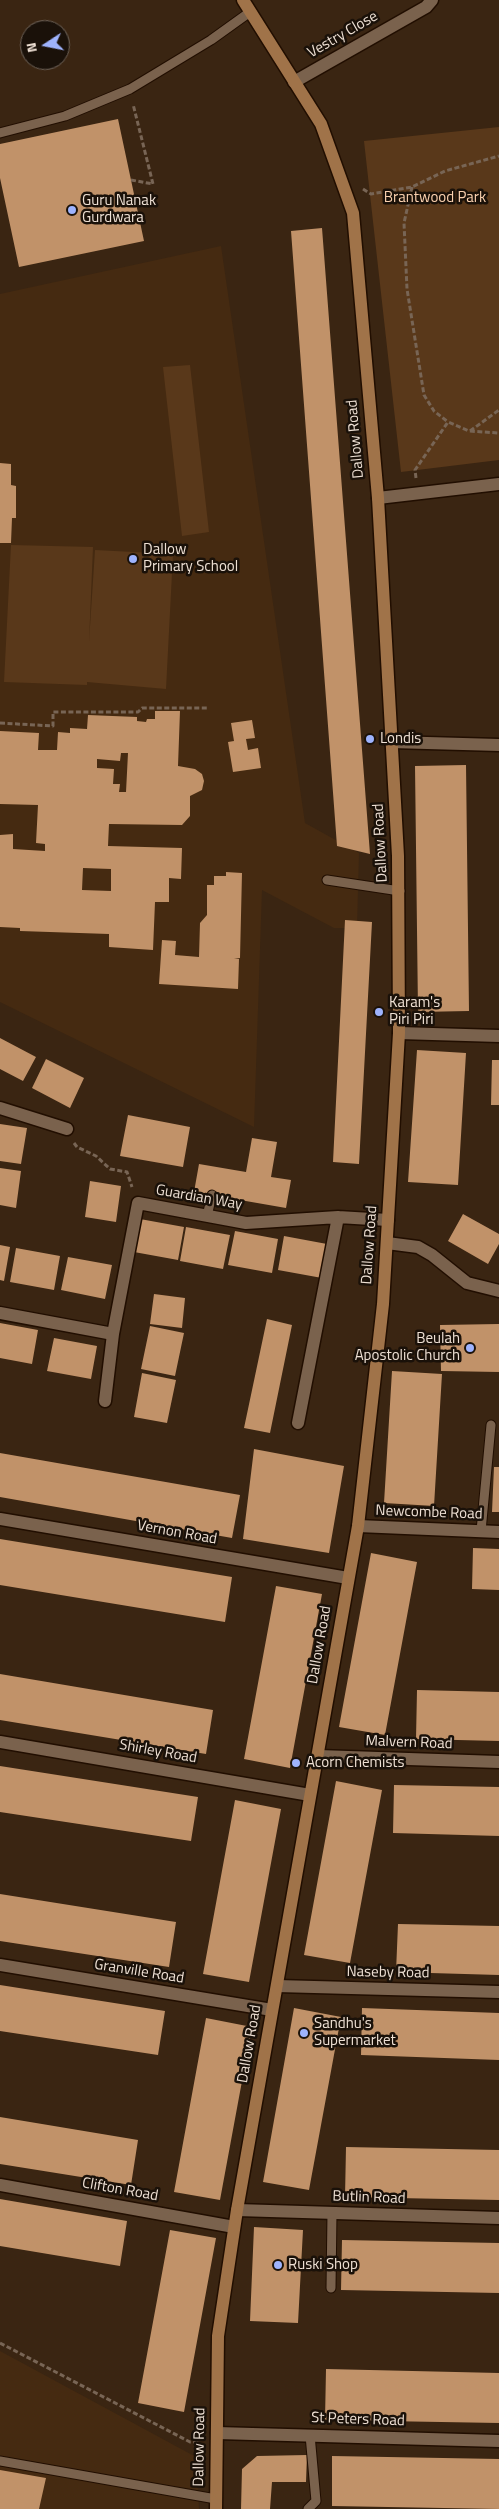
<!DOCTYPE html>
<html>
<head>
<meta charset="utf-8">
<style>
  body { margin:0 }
  #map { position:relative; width:499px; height:2509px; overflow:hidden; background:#3a2512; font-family:"Titillium Web",sans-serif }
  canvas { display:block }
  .north { position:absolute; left:20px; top:20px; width:50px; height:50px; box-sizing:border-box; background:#1a1109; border:1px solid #6f645a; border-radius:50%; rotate:259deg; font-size:14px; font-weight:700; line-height:20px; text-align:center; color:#eee0d4 }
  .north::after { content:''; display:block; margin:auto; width:18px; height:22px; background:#9eb3fd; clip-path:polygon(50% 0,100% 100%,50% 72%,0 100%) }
</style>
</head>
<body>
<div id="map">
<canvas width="499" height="2509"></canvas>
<div class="north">N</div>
</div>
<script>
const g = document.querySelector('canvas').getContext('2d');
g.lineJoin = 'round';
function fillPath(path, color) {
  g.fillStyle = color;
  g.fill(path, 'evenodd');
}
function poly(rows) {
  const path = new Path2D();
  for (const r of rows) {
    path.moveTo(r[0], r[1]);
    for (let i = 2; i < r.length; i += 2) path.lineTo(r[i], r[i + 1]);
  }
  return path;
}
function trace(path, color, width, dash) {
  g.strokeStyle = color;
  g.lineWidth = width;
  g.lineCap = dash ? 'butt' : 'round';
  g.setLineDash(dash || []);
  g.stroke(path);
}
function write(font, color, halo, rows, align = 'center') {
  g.font = font + ' "Titillium Web",sans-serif';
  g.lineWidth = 5;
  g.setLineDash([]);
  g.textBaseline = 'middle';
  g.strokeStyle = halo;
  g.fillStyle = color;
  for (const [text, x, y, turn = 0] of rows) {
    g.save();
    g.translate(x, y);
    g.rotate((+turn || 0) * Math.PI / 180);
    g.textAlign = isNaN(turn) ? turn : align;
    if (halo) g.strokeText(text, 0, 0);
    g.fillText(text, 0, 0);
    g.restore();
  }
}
const built = poly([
  [221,246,305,823,359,853,357,928,334,928,262,890,254,1127,0,1002,0,294],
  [0,2351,196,2457,199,2509,0,2509]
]);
const green = poly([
  [499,127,499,460,401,472,364,141],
  [190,365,209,532,182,536,163,367],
  [11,545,93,547,89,642,95,550,173,554,166,689,87,682,87,685,4,682]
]);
const building = poly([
  [118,119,144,241,19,267,0,178,0,144],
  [322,228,370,854,337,846,291,231],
  [0,463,11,464,11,485,16,486,16,518,12,518,11,543,0,543],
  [155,711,180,711,178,766,195,769,202,774,204,781,202,790,190,796,190,816,182,825,109,824,108,846,182,848,181,879,169,878,169,902,155,902,153,950,109,947,109,934,20,931,20,928,0,927,0,835,13,834,13,849,45,851,45,844,36,843,38,805,0,804,0,731,39,733,38,750,57,750,58,732,70,733,70,728,87,729,88,715,137,717,137,721,146,722,147,719,155,719],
  [121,753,128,753,126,792,119,792,120,784,113,784,114,769,97,768,97,759,120,761],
  [83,868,111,869,111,891,82,890],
  [252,720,255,738,246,739,248,750,258,748,261,768,233,772,228,742,234,741,231,723],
  [466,765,469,1011,418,1012,415,766],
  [226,872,242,873,240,958,234,959,239,959,238,989,159,984,162,940,176,941,175,955,199,957,200,923,207,915,207,885,214,885,214,876,226,876],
  [345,920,372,922,359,1164,333,1162],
  [0,1038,36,1057,23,1081,0,1069],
  [417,1050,466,1053,458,1185,408,1182],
  [46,1059,84,1078,70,1108,32,1088],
  [492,1060,499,1060,499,1105,491,1105],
  [128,1115,190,1127,183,1167,120,1156],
  [0,1124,27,1128,21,1164,0,1161],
  [252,1138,277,1142,271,1177,291,1180,286,1208,194,1192,199,1164,246,1172],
  [0,1168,21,1171,16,1208,0,1205],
  [90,1181,121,1186,116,1222,85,1217],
  [463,1214,499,1234,499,1244,488,1264,448,1241],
  [140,1219,184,1227,178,1260,134,1252],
  [186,1227,230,1235,223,1269,180,1261],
  [235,1231,278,1239,272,1273,228,1265],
  [284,1236,327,1244,322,1278,278,1270],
  [0,1245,10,1247,4,1281,0,1280],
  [16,1248,60,1256,54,1290,10,1282],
  [68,1257,112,1265,105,1299,61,1290],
  [154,1294,185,1298,182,1328,150,1324],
  [267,1319,292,1325,270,1433,244,1428],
  [0,1323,38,1330,32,1364,0,1358],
  [499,1324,499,1372,441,1371,440,1325],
  [150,1326,184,1333,175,1376,141,1369],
  [54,1338,97,1346,91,1379,47,1371],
  [392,1371,442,1374,434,1506,384,1503],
  [142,1373,176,1380,167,1423,134,1417],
  [254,1449,344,1466,329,1553,243,1539],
  [0,1453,240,1495,232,1538,0,1497],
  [494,1467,499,1467,499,1512,492,1512],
  [0,1539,232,1577,225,1622,0,1585],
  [473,1548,499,1549,499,1590,472,1589],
  [371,1553,417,1562,385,1735,339,1727],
  [276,1586,322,1594,290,1768,244,1759],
  [0,1674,213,1710,206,1754,0,1720],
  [417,1690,499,1692,499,1741,416,1739],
  [0,1766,198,1797,191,1841,0,1812],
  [336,1781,382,1790,350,1963,304,1955],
  [394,1785,499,1787,499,1836,393,1833],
  [235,1800,281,1809,249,1982,203,1974],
  [0,1894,176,1922,169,1967,0,1941],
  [398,1924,499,1926,499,1975,396,1972],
  [0,1985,165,2011,158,2055,0,2031],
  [294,2008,341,2017,309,2190,263,2182],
  [362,2008,499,2013,499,2060,361,2055],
  [206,2018,252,2027,220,2200,174,2192],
  [0,2117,138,2140,131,2185,0,2164],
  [346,2147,499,2150,499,2200,345,2197],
  [0,2199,127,2221,120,2266,0,2246],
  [254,2227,303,2230,298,2323,250,2321],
  [170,2230,216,2238,184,2412,138,2403],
  [342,2240,499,2243,499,2293,341,2290],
  [326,2369,499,2373,499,2423,325,2420],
  [307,2455,306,2482,272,2482,270,2509,241,2509,242,2469,257,2456],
  [332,2456,499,2459,499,2509,332,2506],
  [0,2470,46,2478,39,2509,0,2509]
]);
const path = poly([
  [131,180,153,184,133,104],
  [412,187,404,223,407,289,424,395,434,411,448,422],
  [363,189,371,194,412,187,445,171,499,156],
  [470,431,499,410],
  [416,478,415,470,448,422,469,431,499,433],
  [0,723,53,726,53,712,138,712,142,708,207,708],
  [74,1143,77,1147,96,1156,110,1169,127,1172,132,1187],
  [0,2343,190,2442,200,2442]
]);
const lane = poly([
  [0,133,65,116,130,89,211,40,250,12],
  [327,880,400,891],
  [207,1216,212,1195],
  [481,1531,491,1425],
  [331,2288,332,2213],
  [0,2461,216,2499],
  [308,2509,316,2501,310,2435]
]);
const street = poly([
  [294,82,426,7,432,0],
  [378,498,499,484],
  [391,742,499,745],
  [399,1033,499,1036],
  [0,1108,67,1129],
  [387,1243,418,1247,432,1255,467,1283,499,1291],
  [0,1313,113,1334],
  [105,1401,113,1334,138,1203,246,1223,338,1217,388,1220],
  [298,1423,338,1217],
  [0,1519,348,1578],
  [358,1526,499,1532],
  [0,1742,310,1795],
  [318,1756,499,1762],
  [0,1965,272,2010],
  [277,1986,499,1992],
  [0,2185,234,2227],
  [237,2210,499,2218],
  [217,2433,499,2441]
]);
const secondary = poly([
  [216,2509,218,2336,237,2210,358,1526,383,1304,399,1033,398,856,378,498,353,213,321,124,243,0]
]);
const markers = [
  [72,210,5,"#9eb3fd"],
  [133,559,5,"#9eb3fd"],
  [370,739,5,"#9eb3fd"],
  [379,1012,5,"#9eb3fd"],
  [470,1348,5,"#9eb3fd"],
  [296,1763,5,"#9eb3fd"],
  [304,2033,5,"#9eb3fd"],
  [278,2265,5,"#9eb3fd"]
];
const streetNames = [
  ["Vestry Close",343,35,-30],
  ["Dallow Road",356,439,-95],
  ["Dallow Road",381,843,-93],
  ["Guardian Way",199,1198,10],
  ["Dallow Road",370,1245,-86],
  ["Newcombe Road",429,1513,2],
  ["Vernon Road",177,1533,10],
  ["Dallow Road",320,1645,-80],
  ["Malvern Road",409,1743,2],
  ["Shirley Road",158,1752,10],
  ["Granville Road",139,1972,9],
  ["Naseby Road",388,1973,1],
  ["Dallow Road",250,2044,-80],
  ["Clifton Road",120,2190,10],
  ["Butlin Road",369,2198,2],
  ["St Peters Road",358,2420,2],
  ["Dallow Road",200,2447,-89]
];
const parkNames = [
  ["Brantwood Park",435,198]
];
const poiNames = [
  ["Guru Nanak",82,201],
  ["Gurdwara",82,218],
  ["Dallow",143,550],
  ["Primary School",143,567],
  ["Londis",380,739],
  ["Karam's",389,1003],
  ["Piri Piri",389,1020],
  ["Beulah",460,1339,"right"],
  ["Apostolic Church",460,1356,"right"],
  ["Acorn Chemists",306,1763],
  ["Sandhu's",314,2024],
  ["Supermarket",314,2041],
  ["Ruski Shop",288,2265]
];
fillPath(built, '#452a11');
fillPath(green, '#59381a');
fillPath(building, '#c19269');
trace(lane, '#210e00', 11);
trace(street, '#210e00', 15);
trace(secondary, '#210e00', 15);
trace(path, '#786555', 3, [5, 2.5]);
trace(lane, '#7a624d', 9);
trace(street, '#7a624d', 12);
trace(secondary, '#a07349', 12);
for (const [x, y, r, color] of markers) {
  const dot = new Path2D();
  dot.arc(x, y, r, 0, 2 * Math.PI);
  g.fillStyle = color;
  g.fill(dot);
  trace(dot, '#1a1109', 2);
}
write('15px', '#eee0d4', '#1a1109', streetNames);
write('15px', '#fbd1af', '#1a1109', parkNames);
write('15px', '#eee0d4', '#1a1109', poiNames, 'left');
</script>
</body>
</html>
